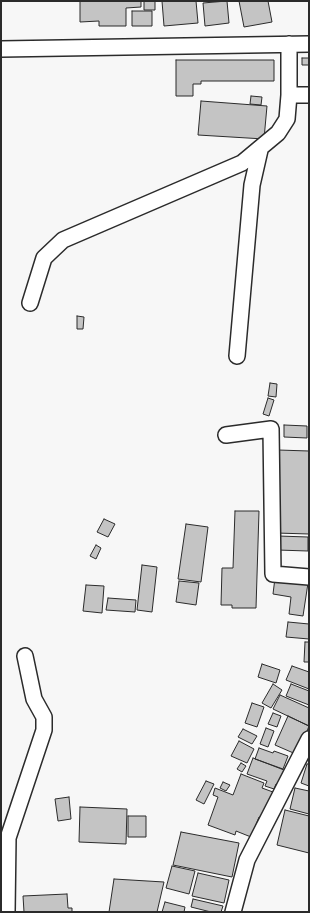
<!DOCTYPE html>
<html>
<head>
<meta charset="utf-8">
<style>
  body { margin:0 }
  #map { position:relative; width:310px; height:913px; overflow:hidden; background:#f7f7f7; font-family:"Gochi Hand",sans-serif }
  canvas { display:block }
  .frame { position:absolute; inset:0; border:2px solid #2b2b2b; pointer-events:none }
</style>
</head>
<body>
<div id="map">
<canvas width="310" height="913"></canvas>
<div class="frame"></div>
</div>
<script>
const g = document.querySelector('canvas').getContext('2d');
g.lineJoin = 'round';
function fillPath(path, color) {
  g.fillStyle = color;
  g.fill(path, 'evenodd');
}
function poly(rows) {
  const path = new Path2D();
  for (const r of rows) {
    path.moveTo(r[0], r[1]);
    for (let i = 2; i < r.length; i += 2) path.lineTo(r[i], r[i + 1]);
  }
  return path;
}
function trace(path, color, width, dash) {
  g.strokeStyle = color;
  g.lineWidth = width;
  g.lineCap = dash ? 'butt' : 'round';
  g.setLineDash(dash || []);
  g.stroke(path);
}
const building = poly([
  [73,1,141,1,141,7,126,8,126,26,99,26,99,21,80,22,80,1,73,1],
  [144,1,155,1,155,10,144,10,144,1],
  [162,1,196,1,198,23,164,26,162,1],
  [227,1,229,23,205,26,203,3,227,1],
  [239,1,268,1,272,22,244,27,239,1],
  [132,11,152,11,152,26,132,26,132,11],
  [302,58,309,58,309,65,302,65,302,58],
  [176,60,274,60,274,81,201,81,201,84,193,84,193,96,176,96,176,60],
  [251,96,262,97,261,105,250,104,251,96],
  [201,101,267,106,264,139,198,135,201,101],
  [77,316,84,317,83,329,77,329,77,316],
  [270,383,277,384,276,397,268,396,270,383],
  [268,398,274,400,269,416,263,414,268,398],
  [284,425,307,426,307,438,284,437,284,425],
  [278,450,309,451,309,534,276,533,278,450],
  [235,511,259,511,256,608,232,608,232,605,221,605,222,568,233,568,235,511],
  [104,519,115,524,108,537,97,532,104,519],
  [186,524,208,527,201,582,178,579,186,524],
  [278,536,308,537,308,551,277,550,278,536],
  [96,545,101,548,96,559,90,556,96,545],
  [142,565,157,567,152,612,137,610,142,565],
  [275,578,308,583,303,616,289,614,291,597,273,594,275,578],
  [179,581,199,583,196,605,176,602,179,581],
  [86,585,104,586,102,613,83,611,86,585],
  [108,598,136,600,135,612,106,610,108,598],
  [288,622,309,624,309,639,286,637,288,622],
  [305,642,309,642,309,662,304,662,305,642],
  [262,664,280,670,276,683,258,677,262,664],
  [292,666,309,672,309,689,286,680,292,666],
  [273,684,282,690,271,708,262,703,273,684],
  [291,684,309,691,309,705,286,696,291,684],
  [280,695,309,708,309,726,273,709,280,695],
  [252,703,264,707,257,727,245,723,252,703],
  [273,713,281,716,277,727,268,724,273,713],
  [288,716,309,726,298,755,275,745,288,716],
  [266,728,274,731,268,747,260,744,266,728],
  [243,729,257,736,252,744,238,737,243,729],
  [239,741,254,749,247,763,231,756,239,741],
  [259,748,273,753,274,751,288,756,283,769,255,759,259,748],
  [253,758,284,770,279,785,276,784,274,789,265,786,267,781,247,774,253,758],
  [241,763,246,766,242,772,237,769,241,763],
  [307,764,309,764,309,786,301,783,307,764],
  [241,774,264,783,262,788,273,792,263,819,259,817,251,837,236,831,235,835,208,825,218,797,213,795,215,788,233,795,241,774],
  [206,781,214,784,204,804,196,800,206,781],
  [223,782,230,785,226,791,220,788,223,782],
  [295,788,309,791,309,814,290,809,295,788],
  [69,797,71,819,58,821,55,799,69,797],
  [80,807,127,809,126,844,79,842,80,807],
  [285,810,309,816,309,853,277,845,285,810],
  [128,816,146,816,146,837,128,837,128,816],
  [181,832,239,843,232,877,173,865,181,832],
  [172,866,195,871,189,894,166,888,172,866],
  [198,873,229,880,224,903,192,896,198,873],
  [114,879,164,882,157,912,109,912,114,879],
  [67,894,68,908,72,908,72,912,24,912,23,896,67,894],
  [193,899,223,906,221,912,211,912,191,907,193,899],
  [165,902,185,907,184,912,162,912,165,902]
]);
const minor = poly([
  [1,49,309,44],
  [289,95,309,95],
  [30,303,44,258,63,240,242,163,278,133,287,119,289,95,289,44],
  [237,356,252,185,260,150],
  [226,435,271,429,273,574,309,577],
  [7,912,8,838,44,730,44,717,34,699,25,656],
  [233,912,247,860,309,739]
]);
fillPath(building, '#c4c4c4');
trace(building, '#2b2b2b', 1);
trace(minor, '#2b2b2b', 18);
trace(minor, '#fff', 15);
</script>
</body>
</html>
